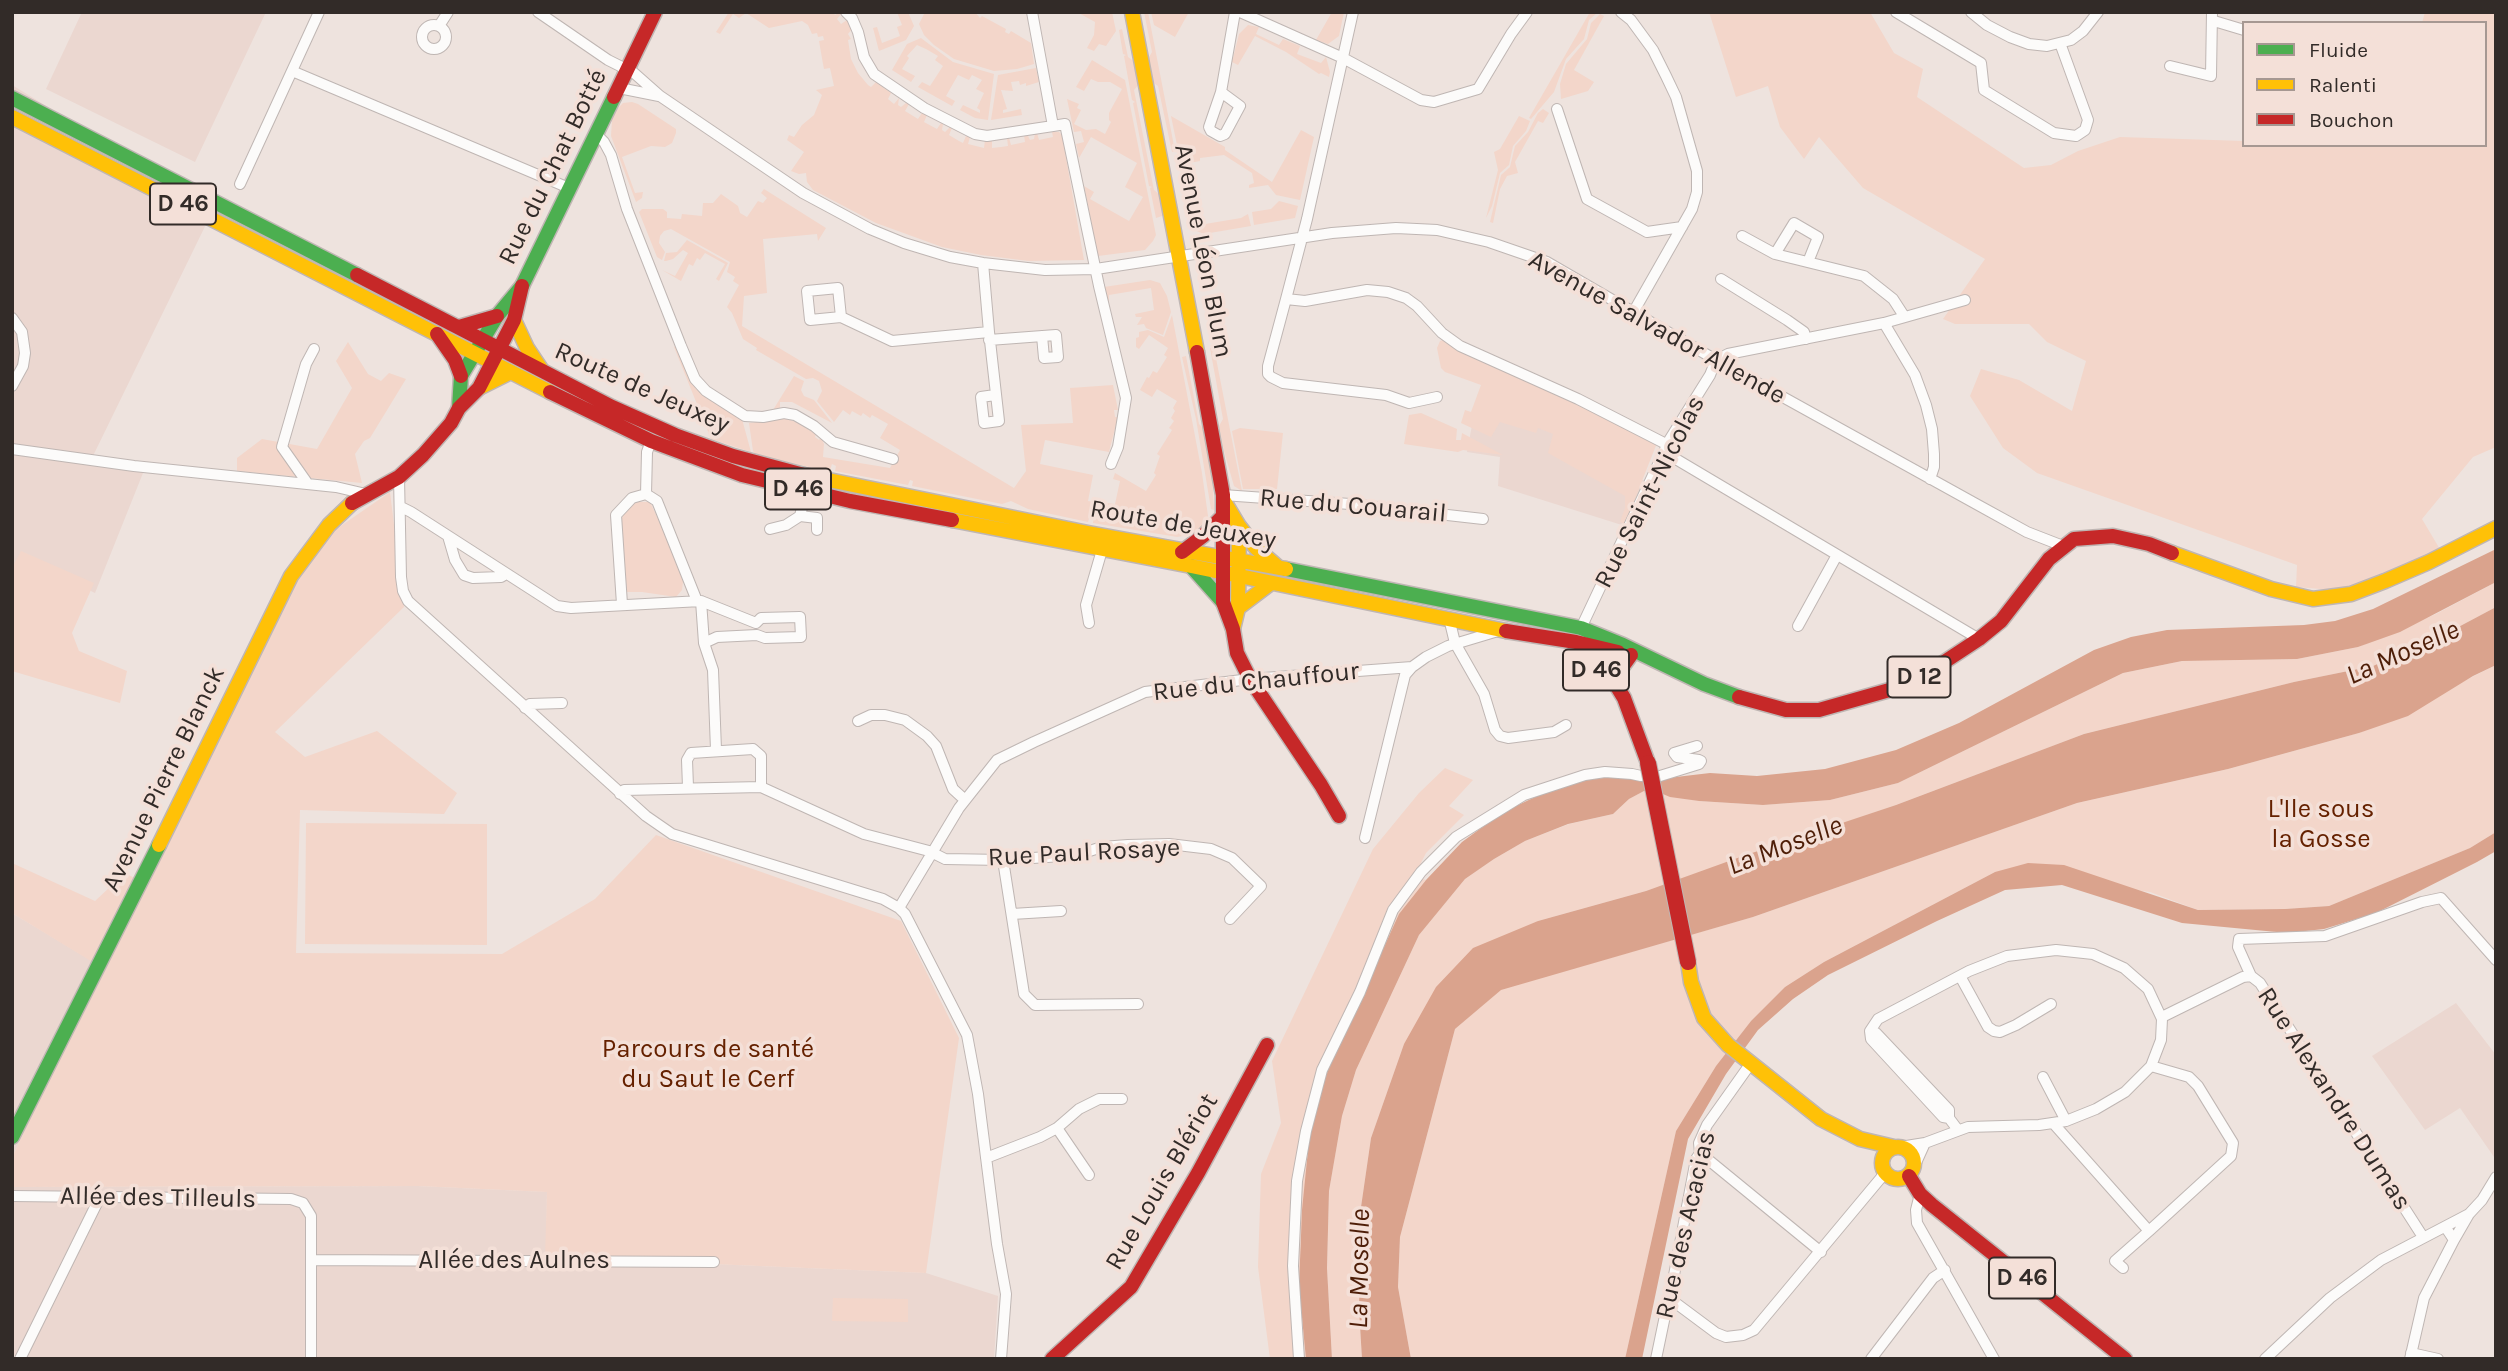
<!DOCTYPE html>
<html>
<head>
<meta charset="utf-8">
<style>
  body { margin:0 }
  #map { position:relative; width:2508px; height:1371px; overflow:hidden; background:#eee3de; font-family:Karla,sans-serif }
  canvas { display:block }
  .frame { position:absolute; inset:0; border:14px solid #322b28; pointer-events:none }
  .legend { position:absolute; left:2242px; top:21px; width:245px; height:126px; box-sizing:border-box; background:#f4e0d8; border:2px solid #a69892; margin:0; padding:9px 12px; list-style:none; font-size:21px; color:#322b28 }
  .legend li { display:flex; align-items:center; gap:14px; height:35px }
  .legend b { width:35px; border:2px solid #a69892 }
</style>
</head>
<body>
<div id="map">
<canvas width="2508" height="1371"></canvas>
<div class="frame"></div>
<ul class="legend">
<li><b style="height:9px;background:#4caf50"></b>Fluide</li>
<li><b style="height:9px;background:#ffc107"></b>Ralenti</li>
<li><b style="height:9px;background:#c62828"></b>Bouchon</li>
</ul>
</div>
<script>
const g = document.querySelector('canvas').getContext('2d');
g.lineJoin = 'round';
function fillPath(path, color) {
  g.fillStyle = color;
  g.fill(path, 'evenodd');
}
function poly(rows) {
  const path = new Path2D();
  for (const r of rows) {
    if (r.length === 3) {
      path.moveTo(r[0] + r[2], r[1]);
      path.arc(r[0], r[1], r[2], 0, 2 * Math.PI);
      continue;
    }
    path.moveTo(r[0], r[1]);
    for (let i = 2; i < r.length; i += 2) path.lineTo(r[i], r[i + 1]);
  }
  return path;
}
function trace(path, color, width, dash) {
  g.strokeStyle = color;
  g.lineWidth = width;
  g.lineCap = dash ? 'butt' : 'round';
  g.setLineDash(dash || []);
  g.stroke(path);
}
function write(font, color, halo, rows, align = 'center') {
  g.font = font + ' Karla,sans-serif';
  g.lineWidth = 7;
  g.setLineDash([]);
  g.textBaseline = 'middle';
  g.strokeStyle = halo;
  g.fillStyle = color;
  for (const [text, x, y, turn = 0] of rows) {
    g.save();
    g.translate(x, y);
    g.rotate((+turn || 0) * Math.PI / 180);
    g.textAlign = isNaN(turn) ? turn : align;
    if (halo) g.strokeText(text, 0, 0);
    g.fillText(text, 0, 0);
    g.restore();
  }
}
const built = poly([
  [82,12,266,12,195,162,46,89],
  [12,85,214,208,91,460,145,468,95,593,25,559,12,586],
  [1478,393,1560,425,1601,460,1645,481,1625,526,1498,486,1500,457,1467,452],
  [12,913,99,965,12,1158],
  [2456,1003,2496,1055,2494,1157,2460,1108,2425,1130,2372,1056],
  [418,1186,547,1192,546,1257,926,1273,998,1296,994,1359,12,1359,12,1187]
]);
const green = poly([
  [729,12,833,12,835,15,840,12,842,13,837,19,841,24,847,20,852,29,848,34,851,39,848,40,851,59,858,73,868,85,871,87,876,82,891,93,888,99,894,104,899,98,898,105,901,107,906,103,909,104,905,111,918,119,922,113,927,115,924,122,937,129,941,123,943,124,942,130,945,132,950,127,952,128,949,135,959,141,963,143,966,136,970,137,968,144,984,148,985,140,992,141,992,148,1001,147,1008,146,1007,138,1009,138,1011,145,1025,142,1024,135,1027,134,1030,140,1034,139,1035,133,1037,133,1039,140,1053,137,1052,132,1059,132,1062,135,1084,260,1029,261,981,255,942,247,876,223,813,190,807,182,806,173,799,174,791,171,804,152,787,140,789,135,794,137,802,125,814,115,822,95,816,90,834,86,830,68,824,69,823,64,819,41,824,40,823,36,818,37,817,33,812,34,808,25,802,21,769,28,746,13,739,18,733,14,720,34,716,32],
  [897,12,908,12,914,26,906,40,879,51,873,28,877,27,882,43,900,36,897,27,902,25],
  [925,12,975,12,980,18,982,16,1006,29,1005,32,1009,34,1011,31,1031,43,1034,64,1017,69,994,71,954,59,934,45,924,35,919,24],
  [1077,12,1112,12,1116,31,1106,46,1099,44,1094,51,1087,48,1094,35,1095,22],
  [1144,12,1148,12,1175,151,1172,152,1158,86,1151,81,1148,59,1152,52],
  [1151,12,1189,12,1175,37,1154,25],
  [1332,12,1344,12,1339,36,1328,44,1316,40],
  [1590,12,1598,12,1589,20,1584,39,1566,59,1554,92,1531,119,1529,118],
  [1709,12,1870,12,1894,53,1923,69,1917,97,2024,168,2051,165,2078,151,2120,137,2244,141,2244,145,2485,145,2485,23,2422,23,2425,12,2496,12,2496,447,2473,457,2422,519,2441,551,2368,581,2333,590,2296,587,2297,565,2037,473,2003,448,1970,396,1981,369,2019,380,2072,411,2086,361,2047,342,2029,324,1955,324,1943,319,1985,259,1863,188,1819,137,1804,159,1780,127,1768,86,1736,97],
  [1600,14,1604,16,1574,70,1594,82,1588,91,1561,99,1560,84,1566,64,1587,39,1591,23],
  [1248,25,1259,27,1256,34,1279,45,1283,39,1300,46,1297,54,1321,63,1326,57,1330,72,1329,77,1321,73,1319,74,1286,52,1255,36,1238,65,1232,62,1239,34],
  [1122,29,1128,57,1135,62,1140,83,1134,90,1154,190,1161,196,1165,215,1156,218,1150,188,1152,187,1149,186,1133,103,1135,102,1132,100,1124,56,1126,55,1123,54,1119,30],
  [921,38,953,62,994,74,988,120,975,118,960,110,963,105,980,113,980,110,977,108,984,93,976,89,982,80,972,75,969,80,958,75,946,96,955,101,952,106,918,87,922,82,930,86,943,66,935,60,938,56,926,49,917,45,907,56,909,58,902,69,915,76,911,82,892,70,907,44],
  [1092,60,1125,80,1156,235,1153,241,1145,250,1098,256,1084,186,1094,192,1090,199,1129,221,1143,197,1125,187,1137,163,1091,137,1079,158,1076,144,1084,142,1081,131,1074,132,1067,99,1079,104,1077,108,1081,110,1074,124,1086,130,1096,129,1105,134,1111,122,1109,120,1109,113,1122,89,1110,82,1098,82,1091,79,1084,91,1076,87],
  [1036,68,1039,82,1026,86,1026,83,1020,85,1019,81,1011,82,1013,91,1001,90,1007,109,1003,110,1003,113,1021,109,1022,115,991,120,998,75],
  [632,102,638,104,676,129,676,133,672,143,665,147,651,146,622,157,635,193,643,192,642,198,636,202,611,136,612,120,616,110,623,103],
  [1543,109,1549,113,1543,123,1538,121,1515,162,1518,173,1507,176,1500,189,1493,223,1490,222,1501,175,1510,167,1515,146,1528,132,1538,113],
  [1171,116,1225,147,1225,150,1272,182,1301,130,1314,137,1300,200,1276,195,1268,185,1249,188,1249,185,1254,183,1252,173,1224,155,1200,158,1200,161,1184,164,1186,174,1183,174],
  [1519,116,1530,121,1526,131,1513,146,1509,165,1500,173,1492,206,1486,218,1498,170,1494,152,1500,149],
  [764,189,826,228,818,241,817,234,763,239,767,293,744,296,742,326,1014,488,1026,471,1021,425,1073,423,1070,388,1113,385,1118,410,1114,410,1115,417,1118,417,1109,452,1045,440,1040,464,1093,475,1088,501,1094,502,1088,522,1028,509,1011,501,1002,504,912,486,913,481,910,480,908,485,835,471,836,466,832,464,830,470,813,468,756,455,753,451,749,423,784,418,796,422,816,434,815,437,819,440,821,437,824,444,823,457,890,468,900,450,880,438,888,424,872,415,870,418,863,413,861,416,852,411,850,415,843,410,834,422,817,401,822,391,819,381,813,378,806,379,756,350,757,348,743,339,732,313,727,307,739,285,733,281,735,277,727,272,730,262,671,229,664,231,660,236,659,243,665,252,662,260,657,257,639,212,642,209,663,209,667,212,667,218,681,219,682,214,702,216,703,203,713,203,721,194,738,206,740,213,747,217,758,201,763,203,767,198,761,193],
  [1187,199,1191,199,1192,206,1199,204,1203,223,1205,224,1241,218,1248,214,1251,226,1204,234,1194,230],
  [1279,201,1298,206,1295,218,1254,225,1252,212,1271,209],
  [687,240,728,263,719,281,716,279,725,264,705,253,700,260,697,258,693,266,689,264,681,281,662,270,675,276,688,253,683,250,673,259,666,261,664,261,666,253,677,252],
  [1150,280,1160,283,1167,296,1171,312,1163,335,1146,328,1144,324,1137,325,1142,317,1136,317,1135,314,1154,310,1151,288,1109,295,1109,301,1107,302,1104,287],
  [1172,315,1202,473,1208,516,1199,530,1189,535,1177,537,1093,523,1096,502,1115,504,1120,481,1113,479,1115,473,1146,491,1156,475,1154,473,1160,456,1157,454,1172,430,1169,428,1174,421,1171,418,1175,411,1173,408,1177,401,1157,389,1152,397,1140,390,1147,377,1149,378,1153,371,1157,373,1167,357,1164,355,1168,348,1149,335,1139,349,1136,347,1136,338,1139,337,1139,332,1148,330,1164,337],
  [1443,340,1464,354,1546,388,1657,443,1625,524,1620,522,1625,508,1625,496,1548,453,1553,434,1538,428,1536,433,1500,422,1491,437,1461,423,1465,410,1471,412,1481,385,1445,372,1441,368,1437,348,1440,341],
  [348,342,368,374,381,381,389,373,406,379,370,438,364,441,355,454,362,483,237,471,237,458,262,439,317,449,352,388,336,361],
  [677,345,696,389,742,419,751,452,711,439,674,347],
  [1210,348,1214,348,1242,491,1234,486,1224,451,1219,426,1223,419],
  [1186,356,1199,424,1205,430,1212,470,1214,510,1211,509,1196,419,1182,357],
  [794,376,804,381,801,390,804,396,814,400,832,423,792,402,780,402,780,410,773,410],
  [1421,413,1457,429,1456,440,1461,440,1462,433,1503,455,1463,450,1458,452,1404,444,1409,415],
  [1240,428,1283,433,1277,489,1243,489,1232,431],
  [390,492,404,607,275,732,305,757,377,731,457,793,444,814,300,810,296,953,502,954,595,899,656,835,901,921,959,1038,926,1273,545,1257,547,1192,418,1186,12,1187,12,1158,99,966,12,913,12,863,95,901,125,873,142,882,267,617,322,539],
  [637,502,650,502,684,573,682,590,676,597,642,592,627,592,621,520,627,507],
  [21,551,94,583,72,633,79,651,127,671,120,703,12,671,12,568],
  [2496,582,2496,607,2449,632,2373,666,2294,682,2084,734,1896,805,1646,891,1538,921,1404,1044,1371,1138,1361,1207,1359,1309,1362,1359,1332,1359,1327,1268,1329,1191,1342,1116,1356,1070,1419,935,1465,879,1494,859,1525,841,1569,824,1613,814,1629,799,1644,791,1699,801,1763,805,1830,800,1898,783,2123,673,2182,661,2297,659,2358,647,2436,614],
  [2496,665,2496,832,2470,848,2329,906,2285,909,2198,910,2150,892,1995,872,1824,962,1785,987,1751,1021,1716,1066,1676,1131,1625,1359,1411,1359,1398,1287,1400,1237,1455,1029,1501,989,1753,917,2077,803,2228,769,2359,733],
  [1445,768,1473,780,1449,806,1464,815,1426,853,1414,877,1426,880,1401,912,1326,1075,1309,1140,1300,1247,1306,1359,1270,1359,1258,1267,1261,1174,1281,1123,1272,1061,1373,849,1419,793],
  [306,823,487,824,487,945,305,944],
  [833,1298,908,1299,908,1322,832,1321]
]);
const water = poly([
  [2496,549,2496,582,2400,632,2358,647,2297,659,2182,661,2123,673,1898,783,1830,800,1763,805,1699,801,1670,797,1658,792,1644,791,1629,799,1613,814,1568,824,1525,841,1494,859,1465,879,1419,935,1356,1070,1342,1116,1329,1191,1327,1268,1332,1359,1306,1359,1299,1286,1302,1210,1309,1140,1326,1075,1399,914,1426,880,1462,842,1503,812,1546,792,1582,780,1614,777,1659,779,1710,773,1757,776,1825,769,1896,750,1959,723,2094,650,2131,637,2167,630,2304,625,2335,621,2373,609],
  [2496,607,2496,665,2473,676,2408,716,2359,733,2228,769,2077,803,1753,917,1501,990,1455,1029,1400,1237,1398,1287,1411,1359,1362,1359,1359,1309,1361,1207,1371,1138,1404,1044,1436,987,1473,948,1538,921,1646,891,1743,856,1896,805,2084,734,2294,682,2373,666,2449,632],
  [2496,832,2496,851,2477,862,2376,913,2324,929,2287,933,2182,923,2062,885,2005,890,1937,921,1828,975,1793,999,1758,1030,1726,1074,1688,1139,1642,1359,1625,1359,1676,1131,1716,1066,1751,1021,1785,987,1824,962,1995,872,2028,863,2064,865,2198,910,2285,909,2329,906,2470,848]
]);
const street = poly([
  [538,12,608,60,634,73,660,96,803,193,870,229,904,243,950,257,983,263,1045,270,1096,269,1332,233,1396,228,1437,230,1489,242,1547,262,1716,360,1978,505,2027,532,2063,546],
  [846,12,852,18,858,32,864,57,874,74,924,108,975,134,987,136,1053,126,1032,12],
  [1240,12,1343,58,1421,100,1434,102,1478,89,1511,34,1527,12],
  [1621,12,1631,20,1653,50,1666,76,1676,97,1697,171,1697,192,1692,209,1634,311],
  [1896,12,1981,63,1984,90,2054,133,2076,136,2085,130,2088,120,2060,43],
  [1971,12,1987,25,2010,37,2029,44,2047,46,2071,40,2083,31,2098,12],
  [2214,21,2244,30],
  [434,37,12],
  [439,26,448,12],
  [2170,66,2211,76,2212,12],
  [292,71,569,188],
  [619,88,659,96],
  [1221,92,1240,106,1225,134,1220,136,1211,131,1209,127,1221,92,1235,12],
  [1557,109,1587,199,1647,232,1682,227],
  [1053,126,1065,124,1099,286,1126,398,1118,447,1111,464],
  [596,134,604,142,611,155,627,209,681,346,695,379,706,391,745,416,763,417,784,413,795,415,814,426,833,442,893,459],
  [240,184,319,12],
  [1742,236,1775,254,1864,276,1893,299,1904,316],
  [1775,254,1794,223,1818,237,1808,262],
  [1721,279,1787,320,1804,332,1806,339],
  [1286,299,1307,219,1353,12],
  [841,317,810,320,807,291,838,288,841,317,892,341,989,332,983,263],
  [12,318,22,332,25,353,23,366,12,386],
  [1884,323,1915,375,1926,405,1932,429,1934,454,1934,467,1930,479],
  [989,332,999,421,984,423,981,397,995,395],
  [989,340,1056,335,1058,357,1044,358,1042,336],
  [1437,397,1409,403,1386,395,1283,383,1271,377,1268,374,1268,366,1286,299,1305,301,1367,290,1388,292,1406,298,1417,306,1442,333,1460,346,1578,399,1668,445],
  [12,449,134,466,336,487,366,494],
  [1664,452,1979,639],
  [399,477,401,577,403,591,408,601,646,816,672,834,883,899,899,908,905,914,967,1035,978,1094,997,1244,1006,1294,1001,1359],
  [308,484,282,447,306,364,314,349],
  [646,494,647,452,651,441],
  [1223,495,1350,504,1483,519],
  [401,507,411,512,557,606,571,608,701,601,756,623,761,618,800,617,801,637,765,638,757,635,717,637,704,643],
  [800,516,806,491],
  [770,529,786,525,800,516,817,518,817,530],
  [448,536,455,560,464,575,473,578,501,577,506,574],
  [701,601,704,643,713,670,716,750],
  [622,604,616,515,632,498,646,494,657,501,697,601],
  [1449,618,1455,643,1484,694,1495,730,1500,736,1508,738,1554,732,1566,725],
  [1089,623,1086,605,1102,550],
  [1798,626,1837,555],
  [1581,628,1670,439,1710,375,1716,360,1728,354,1884,323,1965,300],
  [525,708,530,704,562,703],
  [858,721,871,715,885,715,905,720,927,736,936,746,953,789,965,800],
  [761,787,864,834,929,851,945,859,1003,860,1077,855,1102,847,1128,845,1169,844,1211,849,1232,858,1261,886,1230,919],
  [620,794,624,790,761,787,761,756,753,749,691,753,687,760,688,787],
  [1365,838,1405,675,1412,667,1426,657,1448,646,1498,631],
  [1003,860,1024,994,1035,1005,1138,1004],
  [899,908,959,808,997,760,1034,742,1145,692,1250,679,1412,667],
  [1012,914,1061,911],
  [1960,976,1988,1027,1994,1031,2000,1032,2016,1025,2051,1004],
  [2251,976,2238,947,2239,939,2325,936,2422,902,2441,898,2496,960],
  [2162,1017,2243,977,2251,976,2260,983,2423,1237],
  [1870,1031,1876,1033,1949,1110,1949,1118,1958,1130],
  [2043,1077,2066,1121],
  [2053,1123,2149,1231,2231,1156,2233,1143,2198,1086,2189,1077,2151,1066],
  [1057,1128,1089,1175],
  [1900,1147,1925,1143,1968,1127,2039,1125,2066,1121,2096,1109,2125,1092,2151,1066,2161,1040,2162,1019,2148,989,2124,968,2093,954,2056,950,2007,956,1969,971,1878,1019,1870,1031,1871,1039,1943,1117,1949,1118],
  [1700,1153,1821,1252],
  [986,1158,1040,1137,1057,1128,1079,1109,1099,1099,1122,1099],
  [1915,1165,1925,1143],
  [1920,1194,1916,1210,1917,1223,1994,1359],
  [12,1196,291,1199,303,1203,311,1216,311,1359],
  [2454,1240,2469,1214,2482,1200,2496,1177],
  [313,1260,714,1262],
  [2123,1268,2115,1261,2149,1231],
  [1673,1301,1716,1333,1726,1337,1743,1335,1754,1330,1885,1173],
  [2411,1353,2438,1359],
  [20,1359,100,1197],
  [1299,1359,1293,1266,1297,1181,1306,1131,1322,1070,1360,992,1393,910,1421,872,1456,837,1524,795,1585,775,1605,772,1632,774,1641,776,1660,776,1699,764,1701,761,1699,760,1677,757,1674,753,1697,746],
  [1656,1359,1666,1311,1673,1301,1671,1291,1696,1159,1700,1153,1699,1143,1707,1125,1751,1063],
  [1871,1359,1933,1278,1945,1270],
  [2265,1359,2330,1298,2381,1260,2469,1214],
  [2410,1359,2424,1298,2454,1240,2446,1228]
]);
const fast = poly([
  [12,98,357,275],
  [459,408,461,376,497,316,522,286,614,97],
  [1191,566,1223,602],
  [1286,569,1581,628,1623,645,1704,684,1739,697],
  [12,1137,159,845]
]);
const slow = poly([
  [1132,12,1197,352],
  [12,117,550,392],
  [514,320,527,348,541,369],
  [479,388,511,372],
  [804,475,1088,533,1286,569],
  [1224,501,1239,526,1238,608,1233,629],
  [952,520,1191,566,1506,631],
  [1239,526,1256,548,1279,568],
  [2172,553,2271,589,2313,599,2351,594,2385,581,2429,562,2496,528],
  [1238,608,1271,583],
  [159,845,291,576,329,525,352,503],
  [1688,962,1691,982,1704,1018,1728,1045,1821,1119,1860,1139,1894,1147],
  [1898,1163,16]
]);
const jam = poly([
  [614,97,655,12],
  [357,275,612,407,675,435,733,456,804,475],
  [459,327,497,316],
  [437,334,455,360,461,376],
  [1197,352,1223,495,1223,602,1233,629,1237,653,1250,679,1321,785,1339,816],
  [550,392,651,441,742,475,850,501,952,520],
  [352,503,399,477,423,455,451,423,459,408,479,388,514,320,522,286],
  [1182,552,1203,536,1223,516],
  [1506,631,1576,642,1618,652],
  [1578,643,1613,680,1624,698,1648,763],
  [1613,680,1631,655],
  [1739,697,1786,710,1819,710,1900,687,1923,676,1979,639,2001,621,2049,559,2074,539,2113,536,2149,544,2172,553],
  [1909,1176,1920,1194,1932,1205,2125,1359],
  [1052,1359,1131,1287,1198,1173,1267,1045]
]);
const jamBridge = poly([
  [1648,763,1688,962]
]);
const shields = [
  [183,204,66],
  [798,489,66],
  [1596,670,66],
  [1919,677,63],
  [2022,1278,66]
];
const shieldNames = [
  ["D 46",183,204],
  ["D 46",798,489],
  ["D 46",1596,670],
  ["D 12",1919,677],
  ["D 46",2022,1278]
];
const streetNames = [
  ["Rue du Chat Botté",553,167,-64],
  ["Avenue Léon Blum",1203,251,79],
  ["Avenue Salvador Allende",1657,328,29],
  ["Route de Jeuxey",642,388,24],
  ["Rue Saint-Nicolas",1650,492,-63],
  ["Rue du Couarail",1353,506,5],
  ["Route de Jeuxey",1183,525,10],
  ["Rue du Chauffour",1256,682,-6],
  ["Avenue Pierre Blanck",164,779,-64],
  ["Rue Paul Rosaye",1084,853,-3],
  ["Rue Alexandre Dumas",2334,1099,57],
  ["Rue Louis Blériot",1162,1182,-60],
  ["Allée des Tilleuls",158,1198,1],
  ["Rue des Acacias",1686,1225,-77],
  ["Allée des Aulnes",514,1261]
];
const parkNames = [
  ["L'Ile sous",2321,810],
  ["la Gosse",2321,840],
  ["Parcours de santé",708,1050],
  ["du Saut le Cerf",708,1080]
];
const waterNames = [
  ["La Moselle",2403,653,-24],
  ["La Moselle",1785,846,-21],
  ["La Moselle",1360,1269,-89]
];
fillPath(built, '#ebd7d0');
fillPath(green, '#f3d6ca');
fillPath(water, '#daa38d');
trace(street, '#bfb6b3', 12);
trace(fast, '#bfb6b3', 17);
trace(slow, '#bfb6b3', 17);
trace(jam, '#bfb6b3', 17);
trace(street, '#fcfbfa', 10);
trace(fast, '#4caf50', 14);
trace(slow, '#ffc107', 14);
trace(jam, '#c62828', 14);
trace(jamBridge, '#bfb6b3', 18, []);
trace(jamBridge, '#c62828', 16);
for (const [x, y, w] of shields) {
  const box = new Path2D();
  box.roundRect(x - w / 2, y - 20.5, w, 41, 5);
  g.fillStyle = '#f4e0d8';
  g.fill(box);
  trace(box, '#322b28', 2);
}
write('bold 24px', '#322b28', null, shieldNames);
write('26px', '#322b28', '#f4e0d8', streetNames);
write('26px', '#652100', '#f4e0d8', parkNames);
write('italic 28px', '#4e1e08', '#f4e0d8', waterNames);
</script>
</body>
</html>
